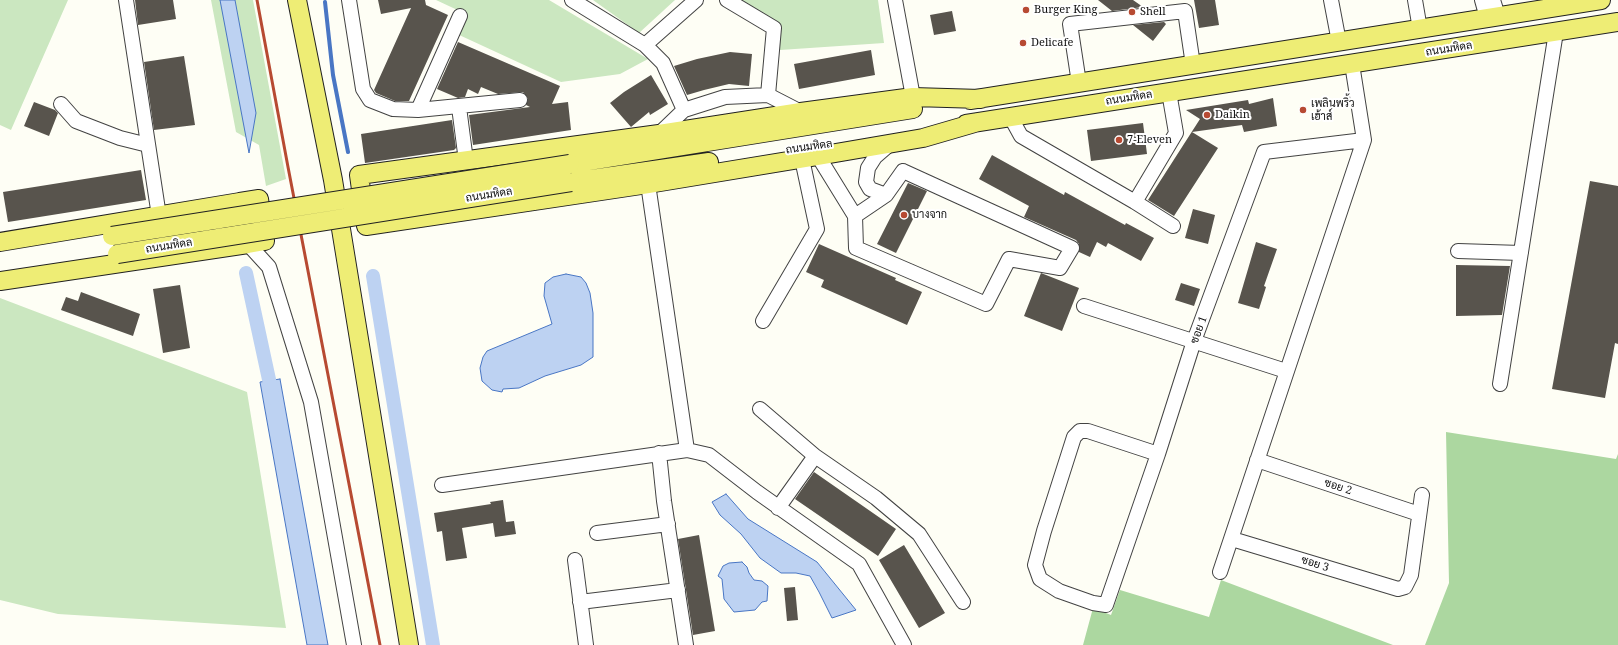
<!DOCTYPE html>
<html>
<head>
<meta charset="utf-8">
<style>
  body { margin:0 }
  canvas { display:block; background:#fefef5 }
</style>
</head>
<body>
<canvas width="1618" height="645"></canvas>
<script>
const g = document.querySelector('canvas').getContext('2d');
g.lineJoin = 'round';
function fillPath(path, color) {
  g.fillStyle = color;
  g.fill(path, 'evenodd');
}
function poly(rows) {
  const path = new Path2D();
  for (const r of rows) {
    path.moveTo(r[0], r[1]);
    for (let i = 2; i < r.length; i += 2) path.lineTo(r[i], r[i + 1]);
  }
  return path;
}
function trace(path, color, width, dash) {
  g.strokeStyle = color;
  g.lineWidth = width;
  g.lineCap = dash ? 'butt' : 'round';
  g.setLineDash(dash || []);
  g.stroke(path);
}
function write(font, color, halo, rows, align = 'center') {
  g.font = font + ' "Noto Serif",Sarabun,serif';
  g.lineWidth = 4;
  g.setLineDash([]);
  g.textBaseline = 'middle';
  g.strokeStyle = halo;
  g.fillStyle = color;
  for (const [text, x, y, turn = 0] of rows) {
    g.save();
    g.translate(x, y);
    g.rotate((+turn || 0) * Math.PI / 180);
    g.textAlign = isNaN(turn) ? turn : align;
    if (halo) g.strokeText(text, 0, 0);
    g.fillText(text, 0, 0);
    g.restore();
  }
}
const green = poly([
  [0,0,68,0,11,130,0,125],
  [211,0,253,0,286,179,266,186,259,145,236,132],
  [436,0,549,0,648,59,620,74,561,82,457,34,466,14],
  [593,0,675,0,639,33],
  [737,0,878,0,884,43,780,50,776,25],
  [0,298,247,392,286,628,58,614,0,600]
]);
const forest = poly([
  [1446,432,1616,459,1618,454,1618,645,1425,645,1449,583],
  [1221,580,1393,645,1083,645,1093,608,1111,615,1120,590,1209,617]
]);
const water = poly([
  [220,0,235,0,256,113,249,153,220,0],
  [566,274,581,277,586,283,590,293,593,313,593,357,581,365,545,376,519,388,503,389,502,392,492,390,482,381,480,368,483,357,487,351,552,324,544,296,545,283,553,277,566,274],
  [280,379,328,645,307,645,260,382,280,379],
  [726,494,748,519,817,562,856,610,832,618,819,592,810,576,796,573,781,573,760,558,741,534,720,515,712,502,726,494],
  [742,562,747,567,749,573,754,580,762,581,768,586,767,601,762,602,755,610,734,612,724,599,722,579,718,576,723,566,729,563,742,562]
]);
const stream = poly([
  [325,2,333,75,348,152]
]);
const canal = poly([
  [246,273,273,398],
  [373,276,433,645]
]);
const building = poly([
  [135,0,173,0,176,19,138,25],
  [378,0,425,0,426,5,448,15,409,101,395,101,376,93,374,90,411,8,381,14],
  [1098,0,1133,0,1143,7,1112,11],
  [1194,0,1215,0,1219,25,1199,28],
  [952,11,956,31,934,35,930,15],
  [1164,22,1166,24,1153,41,1133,25],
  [458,42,560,86,552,104,568,102,571,130,473,145,469,115,530,107,526,105,528,99,523,92,498,94,481,87,478,94,468,89,465,97,458,98,437,89],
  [871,50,875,75,799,89,794,64],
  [730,52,752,54,749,86,729,84,704,90,687,95,674,66,697,59],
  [184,56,195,125,154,130,144,62],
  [651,75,668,104,650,115,649,112,631,127,610,103,624,92],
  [1273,98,1277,126,1244,132,1242,125,1192,132,1218,148,1174,216,1148,200,1200,119,1186,110,1248,100,1249,104],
  [34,102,55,110,58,113,49,136,24,126],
  [452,120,456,148,454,150,365,163,361,134],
  [1143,123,1147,154,1091,161,1087,130],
  [992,155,1064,195,1065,192,1125,225,1126,223,1154,238,1141,261,1108,243,1106,247,1097,242,1090,257,1079,252,1079,244,1076,240,1024,217,1029,206,979,179],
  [141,170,146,200,8,222,3,192],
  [1590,181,1618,186,1618,344,1615,343,1605,398,1552,389],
  [908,183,927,191,896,253,877,244],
  [1193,209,1215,215,1208,244,1185,238],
  [1256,242,1277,249,1264,286,1266,287,1259,309,1238,303],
  [819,244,896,278,895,280,922,292,907,325,821,287,824,280,806,272],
  [1456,265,1510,266,1502,315,1456,316],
  [1041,273,1079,288,1062,331,1024,316],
  [1181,283,1200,289,1194,306,1175,300],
  [180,285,190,348,163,353,153,289],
  [81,292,140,314,133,336,61,310,66,297,78,301],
  [814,472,896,529,878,556,795,499],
  [503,500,506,522,514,521,516,534,495,537,493,523,462,528,467,558,446,561,442,531,437,532,434,513,491,504,490,502],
  [699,535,715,631,693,635,678,539],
  [904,545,945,613,919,628,879,560],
  [795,587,798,620,787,621,784,588]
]);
const minor = poly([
  [126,0,159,216],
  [349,0,363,89,370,100,393,109,418,110],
  [572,0,645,45,663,63,684,110],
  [727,0,774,28,768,95],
  [895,0,913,97],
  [1331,0,1339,42],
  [1415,0,1420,29],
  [1482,0,1487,18],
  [1493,0,1498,16],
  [460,16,418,110,520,100],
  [645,45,696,0],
  [1079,83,1070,24,1185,11,1193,65],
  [61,104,76,121,120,138,148,145],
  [459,107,466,161],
  [1010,116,1021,136,1135,202,1176,133,1169,92],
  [659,134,684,110,725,97,768,95,801,112],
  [818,156,855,216],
  [903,171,1072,248,1060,268,1009,259,986,304,856,248,855,216,886,195,903,171],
  [648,184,687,450],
  [886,195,870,189,866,182,868,168,875,157,890,144],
  [1135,202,1173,226],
  [248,244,269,267,311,402,354,645],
  [1458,251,1521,253],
  [1084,306,1286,371],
  [763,321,817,229,802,159],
  [1500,384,1556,32],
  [760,409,815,456,876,498,919,534,963,602],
  [659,453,664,501,686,645],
  [1158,454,1088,431,1080,431,1074,437,1044,531,1035,565,1040,579,1059,591,1093,603,1106,605,1158,454,1194,341,1264,152,1364,140],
  [1257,460,1419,514],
  [442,485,687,450,709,455,757,492,859,564,904,645],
  [778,508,815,456],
  [597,533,668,524],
  [1232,539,1398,589,1405,587,1411,575,1422,495],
  [575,560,586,645],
  [1220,572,1364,140,1352,64],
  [580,602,678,590]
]);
const major = poly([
  [297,0,333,180,409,645],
  [970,100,1601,0],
  [978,122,923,138,818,156,648,184,366,226,359,175,659,134,801,112,913,97,981,99],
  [966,124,1618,22],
  [570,164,913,109],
  [571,182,709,162],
  [240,202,259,199,265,241,248,244],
  [0,242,240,202,248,244,0,281]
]);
const rail = poly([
  [257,0,288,167,380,645]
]);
const majorBridge = poly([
  [112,236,570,164],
  [117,254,571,182]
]);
const markers = [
  [1026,10,4,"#b74a32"],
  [1132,12,4,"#b74a32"],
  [1023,43,4,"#b74a32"],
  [1303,110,4,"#b74a32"],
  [1207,115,4,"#b74a32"],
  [1119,140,4,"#b74a32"],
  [904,215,4,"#b74a32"]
];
const poiNames = [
  ["Burger King",1034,10],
  ["Shell",1140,12],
  ["Delicafe",1031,43],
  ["เพลินพริ้ว",1311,104],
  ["เฮ้าส์",1311,117],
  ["Daikin",1215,115],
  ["7-Eleven",1127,140],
  ["บางจาก",912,215]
];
const streetNames = [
  ["ถนนมหิดล",1449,49,-9],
  ["ถนนมหิดล",1129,98,-9],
  ["ถนนมหิดล",809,147,-8],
  ["ถนนมหิดล",489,195,-9],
  ["ถนนมหิดล",169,246,-9],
  ["ซอย 1",1199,330,-70],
  ["ซอย 2",1338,487,18],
  ["ซอย 3",1315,564,17]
];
fillPath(green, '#cbe7c0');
fillPath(forest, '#acd7a0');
fillPath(water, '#bdd2f2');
trace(water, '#4976c4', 1);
trace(stream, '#4976c4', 4);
trace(canal, '#bdd2f2', 14);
fillPath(building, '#58544d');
trace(minor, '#434343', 16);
trace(major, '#212121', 20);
trace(minor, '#fff', 14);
trace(major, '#eeed75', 18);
trace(rail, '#b74a32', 3);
trace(majorBridge, '#212121', 20, []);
trace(majorBridge, '#eeed75', 18);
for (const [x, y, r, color] of markers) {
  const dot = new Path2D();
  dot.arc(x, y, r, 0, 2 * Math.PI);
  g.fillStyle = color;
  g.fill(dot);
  trace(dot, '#fff', 1.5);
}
write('11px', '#101010', '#fff', poiNames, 'left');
write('11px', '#101010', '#fff', streetNames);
</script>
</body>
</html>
